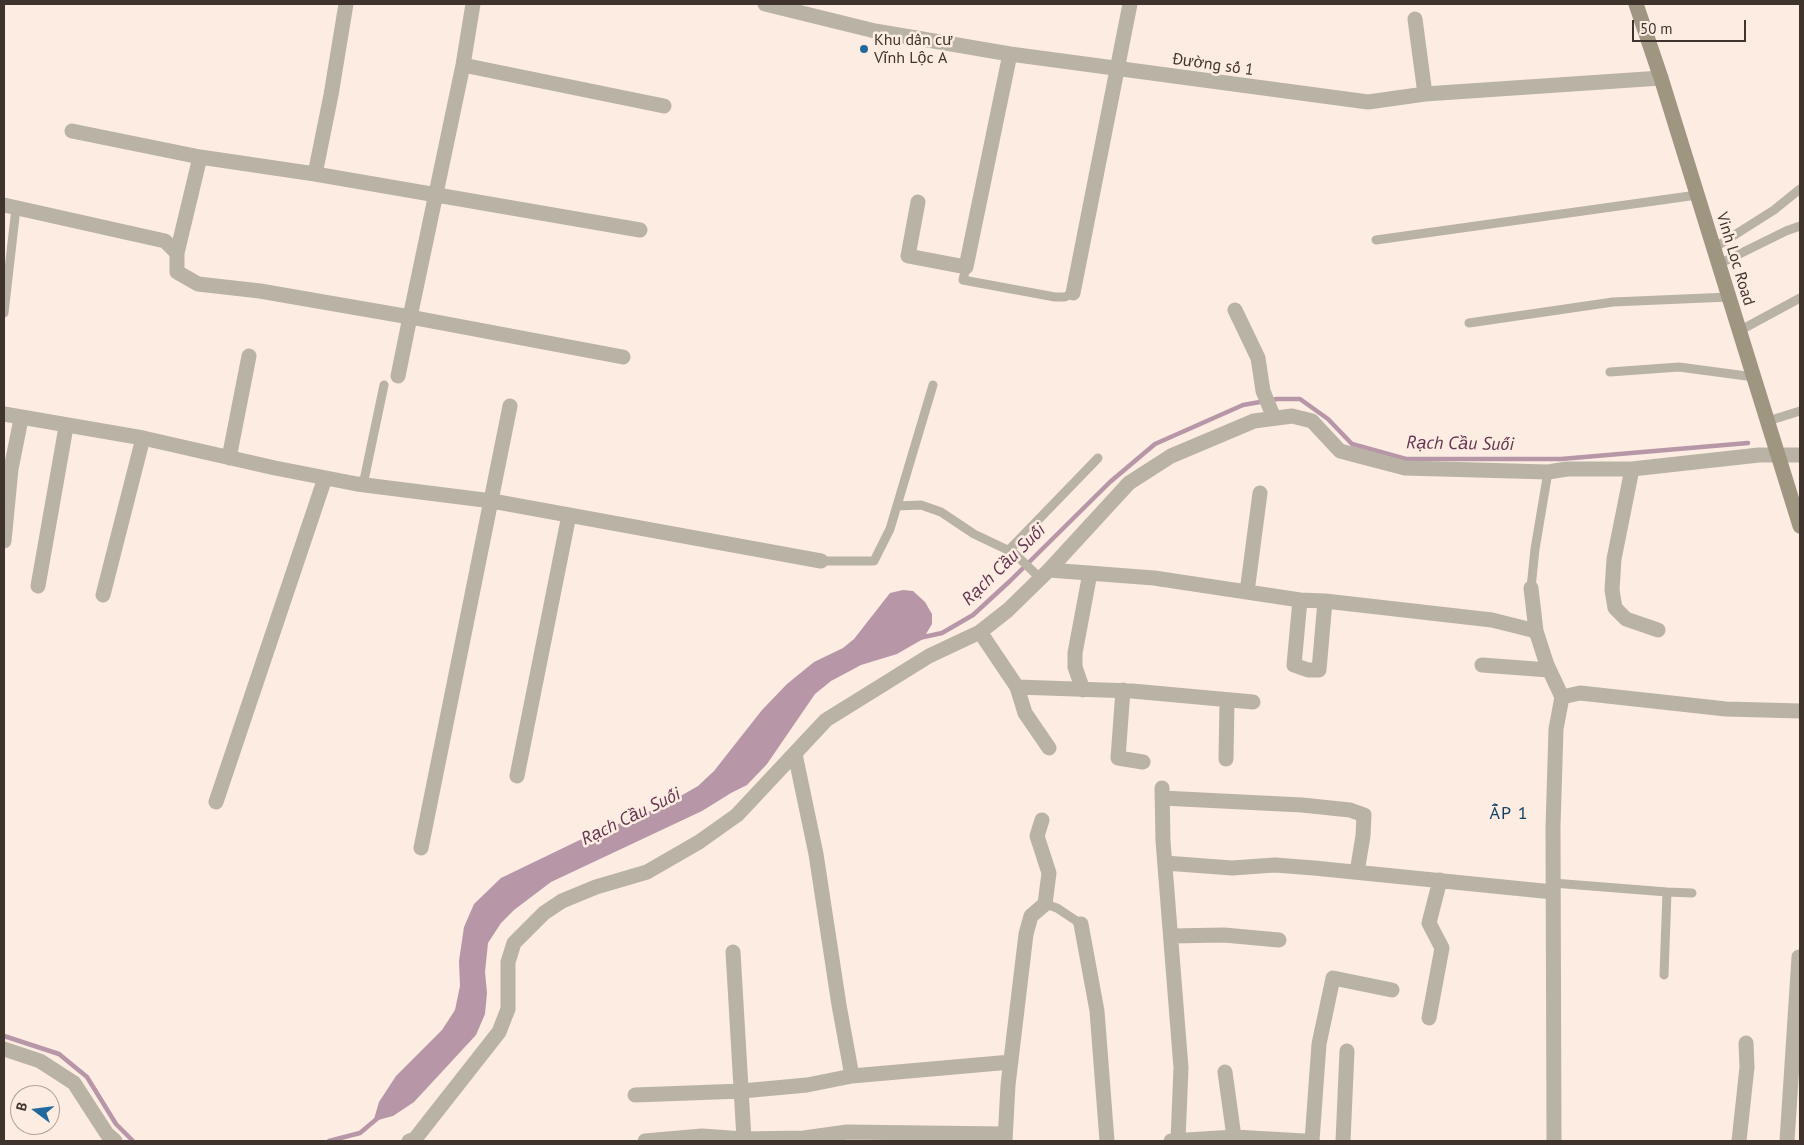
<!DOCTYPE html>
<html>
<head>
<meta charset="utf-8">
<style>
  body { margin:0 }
  #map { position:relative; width:1804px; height:1145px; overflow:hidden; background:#fdece2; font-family:"PT Sans",sans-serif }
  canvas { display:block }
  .frame { position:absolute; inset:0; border:5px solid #3f342d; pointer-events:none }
  .north { position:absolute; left:10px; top:1085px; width:50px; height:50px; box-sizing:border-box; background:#fdece2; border:1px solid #b1a29a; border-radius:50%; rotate:285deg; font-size:14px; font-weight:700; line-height:20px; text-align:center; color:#3f342d }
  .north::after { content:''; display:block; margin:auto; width:18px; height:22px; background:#21699d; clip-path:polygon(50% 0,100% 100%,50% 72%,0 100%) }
  .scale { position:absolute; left:1632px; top:20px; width:114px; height:22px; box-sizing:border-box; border:2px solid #3f342d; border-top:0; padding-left:6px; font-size:15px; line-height:18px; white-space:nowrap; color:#3f342d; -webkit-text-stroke:4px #fdece2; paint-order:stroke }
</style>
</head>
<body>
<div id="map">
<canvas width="1804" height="1145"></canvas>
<div class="frame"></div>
<div class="north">B</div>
<div class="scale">50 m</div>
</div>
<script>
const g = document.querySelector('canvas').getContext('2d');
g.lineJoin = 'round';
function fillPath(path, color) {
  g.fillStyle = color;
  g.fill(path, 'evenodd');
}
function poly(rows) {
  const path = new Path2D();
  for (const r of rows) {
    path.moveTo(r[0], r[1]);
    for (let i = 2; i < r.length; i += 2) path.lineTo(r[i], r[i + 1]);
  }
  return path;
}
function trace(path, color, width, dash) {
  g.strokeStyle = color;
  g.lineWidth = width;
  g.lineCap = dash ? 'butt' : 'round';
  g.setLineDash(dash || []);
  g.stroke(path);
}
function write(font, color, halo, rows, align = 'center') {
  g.font = font + ' "PT Sans",sans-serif';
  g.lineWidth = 5;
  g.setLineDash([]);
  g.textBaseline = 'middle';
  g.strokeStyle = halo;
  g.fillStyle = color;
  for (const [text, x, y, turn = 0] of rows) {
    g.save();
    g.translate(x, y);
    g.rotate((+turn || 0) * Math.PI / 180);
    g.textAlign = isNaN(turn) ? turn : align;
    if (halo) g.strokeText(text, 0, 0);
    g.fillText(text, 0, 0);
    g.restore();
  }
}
const water = poly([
  [903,590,913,591,925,602,932,614,932,624,923,639,897,654,861,665,831,681,815,694,767,764,747,785,731,793,702,811,551,882,514,910,501,923,488,943,485,972,487,993,485,1014,476,1035,414,1102,393,1116,378,1120,374,1119,379,1102,396,1076,442,1030,455,1010,460,986,459,961,464,927,474,904,501,878,588,836,663,806,698,786,714,771,762,710,787,684,814,662,843,648,854,639,890,593]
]);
const stream = poly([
  [919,638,942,633,973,615,1010,581,1110,482,1155,444,1243,405,1277,399,1300,399,1328,419,1352,444,1406,459,1561,459,1748,443],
  [4,1036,59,1054,87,1077,116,1124,133,1141],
  [329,1141,360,1133,379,1117]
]);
const service = poly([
  [1376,240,1697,195],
  [1714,248,1774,210,1800,189],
  [1719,264,1786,231,1800,226],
  [966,267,963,280,1055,297,1065,297,1073,293],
  [4,313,16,208],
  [1469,323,1613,302,1729,297],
  [1739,331,1800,298],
  [1610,372,1679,367,1754,377],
  [1768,421,1800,411],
  [363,485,384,385],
  [897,506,921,505,941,512,974,534,1014,553,1041,579],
  [1008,551,1098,458],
  [821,561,874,561,890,529,933,385],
  [1531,588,1535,549,1548,472],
  [1553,883,1667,892,1664,975],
  [1667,892,1692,893],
  [1045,904,1057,908,1081,924]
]);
const minor = poly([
  [765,4,875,31,1010,54,1368,102,1425,94,1661,78],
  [1415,19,1425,94],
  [463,65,664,106],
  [72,131,200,157,315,174,640,230],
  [315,174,331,95,346,4],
  [918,202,908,256,966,267,1010,54],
  [4,205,165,241,177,253,177,272,198,284,260,291,410,317,463,65,473,4],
  [177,253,200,157],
  [1073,293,1130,4],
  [1235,310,1258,358,1263,391,1274,418],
  [398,376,410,317,623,357],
  [4,414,143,438],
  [229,458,249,356],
  [1632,469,1614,559,1612,590,1615,608,1626,619,1658,630],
  [4,541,11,469,21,419],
  [1049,570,1154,578,1300,600,1325,601,1492,620,1536,631],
  [38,586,66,427],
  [1531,588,1536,631,1547,665,1562,697],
  [1247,592,1260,493],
  [103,595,143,438,275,468,357,484,492,501,821,561],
  [1300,600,1294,665,1308,670,1319,670,1325,601],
  [980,632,1017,687,1132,691,1253,702],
  [1482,665,1549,670],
  [1017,687,1025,713,1049,748],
  [1083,690,1075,667,1075,653,1090,573],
  [1123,690,1118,758,1143,762],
  [795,754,816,854,839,1005,852,1076],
  [1226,759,1227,700],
  [517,776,569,515],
  [1162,788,1163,841,1181,1068,1178,1140],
  [1162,798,1302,805,1350,810,1364,815,1363,836,1357,872],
  [216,802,325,478],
  [421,848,510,406],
  [1165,863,1232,868,1275,865,1314,868,1553,892],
  [1081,924,1097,1011,1107,1141],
  [1171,936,1224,935,1279,940],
  [733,952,744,1139],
  [1429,1018,1442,948,1429,923,1440,880],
  [4,1049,40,1061,74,1083,107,1134,115,1141],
  [1225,1072,1234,1137],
  [635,1095,742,1091,807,1085,852,1076,1011,1062],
  [409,1141,415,1139,499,1032,508,1009,508,962,514,943,544,913,562,901,596,887,647,872,699,842,737,815,826,720,929,656,980,632,1008,610,1049,570,1129,483,1171,456,1254,421,1292,416,1312,421,1340,451,1405,468,1548,472,1567,469,1632,469,1759,455,1800,455],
  [645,1141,702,1136,744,1139,804,1138,847,1132,1004,1134],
  [1005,1141,1008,1085,1026,934,1031,916,1045,904,1049,873,1037,836,1042,820],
  [1171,1141,1234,1137,1304,1141],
  [1312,1141,1319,1044,1333,978,1392,990],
  [1343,1141,1347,1051],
  [1554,1141,1553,827,1556,729,1562,697,1580,693,1726,709,1800,711],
  [1739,1141,1747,1067,1746,1043],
  [1787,1141,1799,957]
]);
const secondary = poly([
  [1636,4,1661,78,1800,526]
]);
const markers = [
  [864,49,5,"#21699d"]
];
const poiNames = [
  ["Khu dân cư",874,40],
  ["Vĩnh Lộc A",874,58]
];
const streetNames = [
  ["Đường số 1",1213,65,8],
  ["Vinh Loc Road",1735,259,73]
];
const waterNames = [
  ["Rạch Cầu Suối",1460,444,1],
  ["Rạch Cầu Suối",1004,565,-44],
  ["Rạch Cầu Suối",631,817,-26]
];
const neighbourhoodNames = [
  ["ẤP 1",1509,814]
];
fillPath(water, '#b696a7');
trace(stream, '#b696a7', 4.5);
trace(service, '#b9b3a6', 9);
trace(minor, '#b9b3a6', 15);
trace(secondary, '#9f9682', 15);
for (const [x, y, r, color] of markers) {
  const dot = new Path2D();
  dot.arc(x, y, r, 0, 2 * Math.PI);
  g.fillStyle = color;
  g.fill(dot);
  trace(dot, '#fdece2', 2);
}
write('16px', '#3f342d', '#fdece2', poiNames, 'left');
write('16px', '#3f342d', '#fdece2', streetNames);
write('italic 18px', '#633550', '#fdece2', waterNames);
g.letterSpacing = '1px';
write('18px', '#0f4165', '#fdece2', neighbourhoodNames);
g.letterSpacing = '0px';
</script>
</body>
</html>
